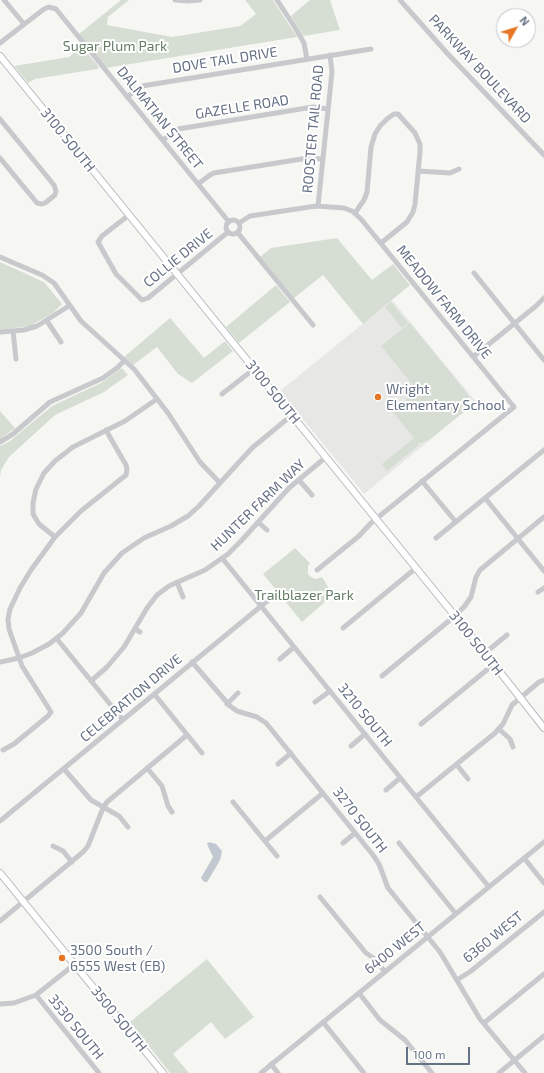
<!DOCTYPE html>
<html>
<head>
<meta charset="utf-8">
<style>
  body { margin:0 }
  #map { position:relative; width:544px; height:1073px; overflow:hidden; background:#f6f7f3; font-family:"Exo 2",sans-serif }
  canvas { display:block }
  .north { position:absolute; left:496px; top:8px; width:40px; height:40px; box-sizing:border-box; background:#fff; border:1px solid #c1c6ce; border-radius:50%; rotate:51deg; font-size:11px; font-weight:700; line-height:16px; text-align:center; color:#657184 }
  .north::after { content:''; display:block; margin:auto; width:14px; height:18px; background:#e47625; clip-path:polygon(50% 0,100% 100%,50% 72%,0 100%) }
  .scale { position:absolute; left:406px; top:1047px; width:64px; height:18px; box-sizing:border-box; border:2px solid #657184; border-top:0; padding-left:5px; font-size:12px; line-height:14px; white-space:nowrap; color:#657184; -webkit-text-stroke:3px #fff; paint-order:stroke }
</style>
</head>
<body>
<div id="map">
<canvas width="544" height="1073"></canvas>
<div class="north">N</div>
<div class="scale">100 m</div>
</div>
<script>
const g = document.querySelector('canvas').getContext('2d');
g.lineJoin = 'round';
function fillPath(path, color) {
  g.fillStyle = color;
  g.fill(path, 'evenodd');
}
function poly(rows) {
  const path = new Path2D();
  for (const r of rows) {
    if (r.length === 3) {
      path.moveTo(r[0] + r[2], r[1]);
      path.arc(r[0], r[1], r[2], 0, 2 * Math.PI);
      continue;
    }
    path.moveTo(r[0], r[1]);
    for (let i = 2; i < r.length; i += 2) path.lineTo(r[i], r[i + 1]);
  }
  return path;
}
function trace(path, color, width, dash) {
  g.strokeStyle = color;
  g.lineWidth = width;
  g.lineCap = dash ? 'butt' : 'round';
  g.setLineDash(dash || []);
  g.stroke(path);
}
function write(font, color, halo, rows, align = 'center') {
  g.font = font + ' "Exo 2",sans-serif';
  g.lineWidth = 4;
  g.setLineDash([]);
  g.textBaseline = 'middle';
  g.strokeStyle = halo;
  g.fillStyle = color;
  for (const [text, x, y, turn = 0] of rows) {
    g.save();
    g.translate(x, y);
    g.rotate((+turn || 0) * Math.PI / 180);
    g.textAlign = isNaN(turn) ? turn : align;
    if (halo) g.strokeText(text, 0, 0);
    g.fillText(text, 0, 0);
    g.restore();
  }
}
const built = poly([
  [392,300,476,402,364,494,280,391]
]);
const green = poly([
  [121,0,129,0,108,17,107,25,172,37,240,26,256,14,245,0,273,0,297,37,106,68,79,34],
  [310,0,330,0,340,30,303,36,291,16],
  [82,47,99,67,97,69,35,79,28,83,14,66,69,57],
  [337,238,372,280,393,264,410,285,363,324,323,275,294,298,260,257,271,248],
  [0,262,44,282,62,304,53,313,30,326,0,330],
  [276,285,290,302,239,343,226,327],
  [391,302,408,323,402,328,385,307],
  [170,318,204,358,225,341,233,351,192,383,178,374,157,347,133,365,124,357],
  [410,323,466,392,471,400,470,404,465,411,429,440,425,441,422,443,418,443,419,445,387,471,382,464,414,438,392,411,410,396,413,389,411,383,381,346],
  [122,368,128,375,104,392,55,415,9,457,1,470,0,478,0,446,10,441,52,406,101,383],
  [0,411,15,428,0,439],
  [295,548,310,563,308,566,308,574,311,577,316,579,322,577,333,595,302,622,263,574],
  [207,959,254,1017,225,1039,211,1022,173,1054,189,1073,170,1073,130,1022]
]);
const water = poly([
  [209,842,216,844,222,851,220,860,212,874,207,882,204,882,201,878,213,857,207,844]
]);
const minor = poly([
  [4,0,24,24],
  [175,0,187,1,200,0],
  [277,0,294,26,304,43,307,59],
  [400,0,447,53,544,155],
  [0,43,44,9,49,7,56,9,229,222],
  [127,97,142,86,371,49],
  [0,119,54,185,56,191,55,195,45,203,42,204,37,203,0,158],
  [163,140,178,129,313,107,328,109],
  [418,171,450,173,459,169],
  [198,184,210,175,214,173,308,158,323,159],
  [318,206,332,72,330,55],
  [355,213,364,200,367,192,371,147,375,134,380,126,387,119,394,114,398,114,415,133,420,144,420,152,415,204,413,212,407,222,381,243],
  [129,215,102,236,98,242,116,274,142,300,148,298,228,232],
  [233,227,7],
  [239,223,250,216,316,206,344,208,352,211,361,219,514,407,371,523,359,536,317,570],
  [238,233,313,325],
  [0,257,42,275,54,283,81,321,134,369,168,413,200,462,220,483],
  [474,273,544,360],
  [47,321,61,342],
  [13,331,16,359],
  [0,332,24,330,37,326,69,306],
  [473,357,536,306,544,298],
  [222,394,254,369],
  [0,442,13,434,50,402,103,378,117,368,124,361],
  [299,480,312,495],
  [422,481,456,522],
  [485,498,544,571],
  [258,522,267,530],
  [55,537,39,524,33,514,33,503,36,489,44,473,55,461,73,447,125,421,157,399],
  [436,538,544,450],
  [222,558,489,887],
  [177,582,183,597],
  [538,592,544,588],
  [343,628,416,568],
  [135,629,140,632],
  [57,639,123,720],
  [485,653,507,635],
  [280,659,294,647],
  [0,662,19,658,32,653,49,644,63,633,81,613,104,573,122,553,144,538,171,526,188,516,199,506,252,448,292,415],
  [192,662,230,706,237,711,257,717,266,723,373,855,379,864,388,888,440,952,480,1019,525,1073],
  [382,676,450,620,464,607,471,597,476,577,480,570,544,517],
  [91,681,107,667,124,647,147,608,157,595,169,586,205,570,228,554,242,540,289,488,326,457],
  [155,695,202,753],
  [315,702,330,691],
  [227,704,238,693],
  [421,724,494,664],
  [499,729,510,739,513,747],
  [351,746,365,734],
  [3,750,14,744,48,716,51,712,22,666,9,629,8,619,10,609,20,588,31,570,55,537,81,511,126,475,127,469,126,465,111,439,106,430],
  [278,764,291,753],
  [457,765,468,779],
  [147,768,162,786,168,806,172,812],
  [64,769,91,800,119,816,128,827],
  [386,790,400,778],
  [416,797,495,733,503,724,512,705,539,682,544,680],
  [233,802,277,856],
  [0,821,277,593],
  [265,841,323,793],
  [343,843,355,833],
  [399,843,456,914],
  [53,846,63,851,72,862],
  [524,858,544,883],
  [320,897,366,953,375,959,385,972],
  [0,921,83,852,88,846,103,808,107,802,187,735],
  [457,980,471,971,544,912],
  [359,993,380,1020,405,1040,432,1073],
  [36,995,99,1073],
  [0,1004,14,1003,36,995,75,964],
  [323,1022,364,1073],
  [484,1023,544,974],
  [271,1064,278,1073],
  [261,1073,544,842],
  [499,1073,544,1036]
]);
const major = poly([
  [0,56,485,653,544,728],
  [0,873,163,1073]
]);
const markers = [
  [378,397,4,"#e47625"],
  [62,958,4,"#e47625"]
];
const parkNames = [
  ["Sugar Plum Park",115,46],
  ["Trailblazer Park",304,595]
];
const streetNames = [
  ["DOVE TAIL DRIVE",225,60,-9],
  ["PARKWAY BOULEVARD",480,69,47],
  ["GAZELLE ROAD",242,107,-9],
  ["DALMATIAN STREET",160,118,51],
  ["ROOSTER TAIL ROAD",313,129,-85],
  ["3100 SOUTH",68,140,51],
  ["COLLIE DRIVE",178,258,-39],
  ["MEADOW FARM DRIVE",444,302,51],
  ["3100 SOUTH",273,392,51],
  ["HUNTER FARM WAY",258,505,-44],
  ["3100 SOUTH",476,643,52],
  ["CELEBRATION DRIVE",131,698,-40],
  ["3210 SOUTH",365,715,51],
  ["3270 SOUTH",360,820,52],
  ["6360 WEST",493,937,-39],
  ["6400 WEST",395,948,-39],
  ["3500 SOUTH",119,1019,51],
  ["3530 SOUTH",76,1027,51]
];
const poiNames = [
  ["Wright",386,389],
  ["Elementary School",386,405],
  ["3500 South /",70,950],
  ["6555 West (EB)",70,966]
];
fillPath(built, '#e7e7e6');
fillPath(green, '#d6ded4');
fillPath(water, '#c1c8cf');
trace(major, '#b7babf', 8);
trace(minor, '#c7c9cd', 5);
trace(major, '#fff', 6);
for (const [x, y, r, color] of markers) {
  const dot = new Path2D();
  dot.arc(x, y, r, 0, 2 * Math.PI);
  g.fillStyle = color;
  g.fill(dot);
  trace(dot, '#fff', 1.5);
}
write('14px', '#647c64', '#fff', parkNames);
write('14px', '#657184', '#fff', streetNames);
write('14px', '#657184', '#fff', poiNames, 'left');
</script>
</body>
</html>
